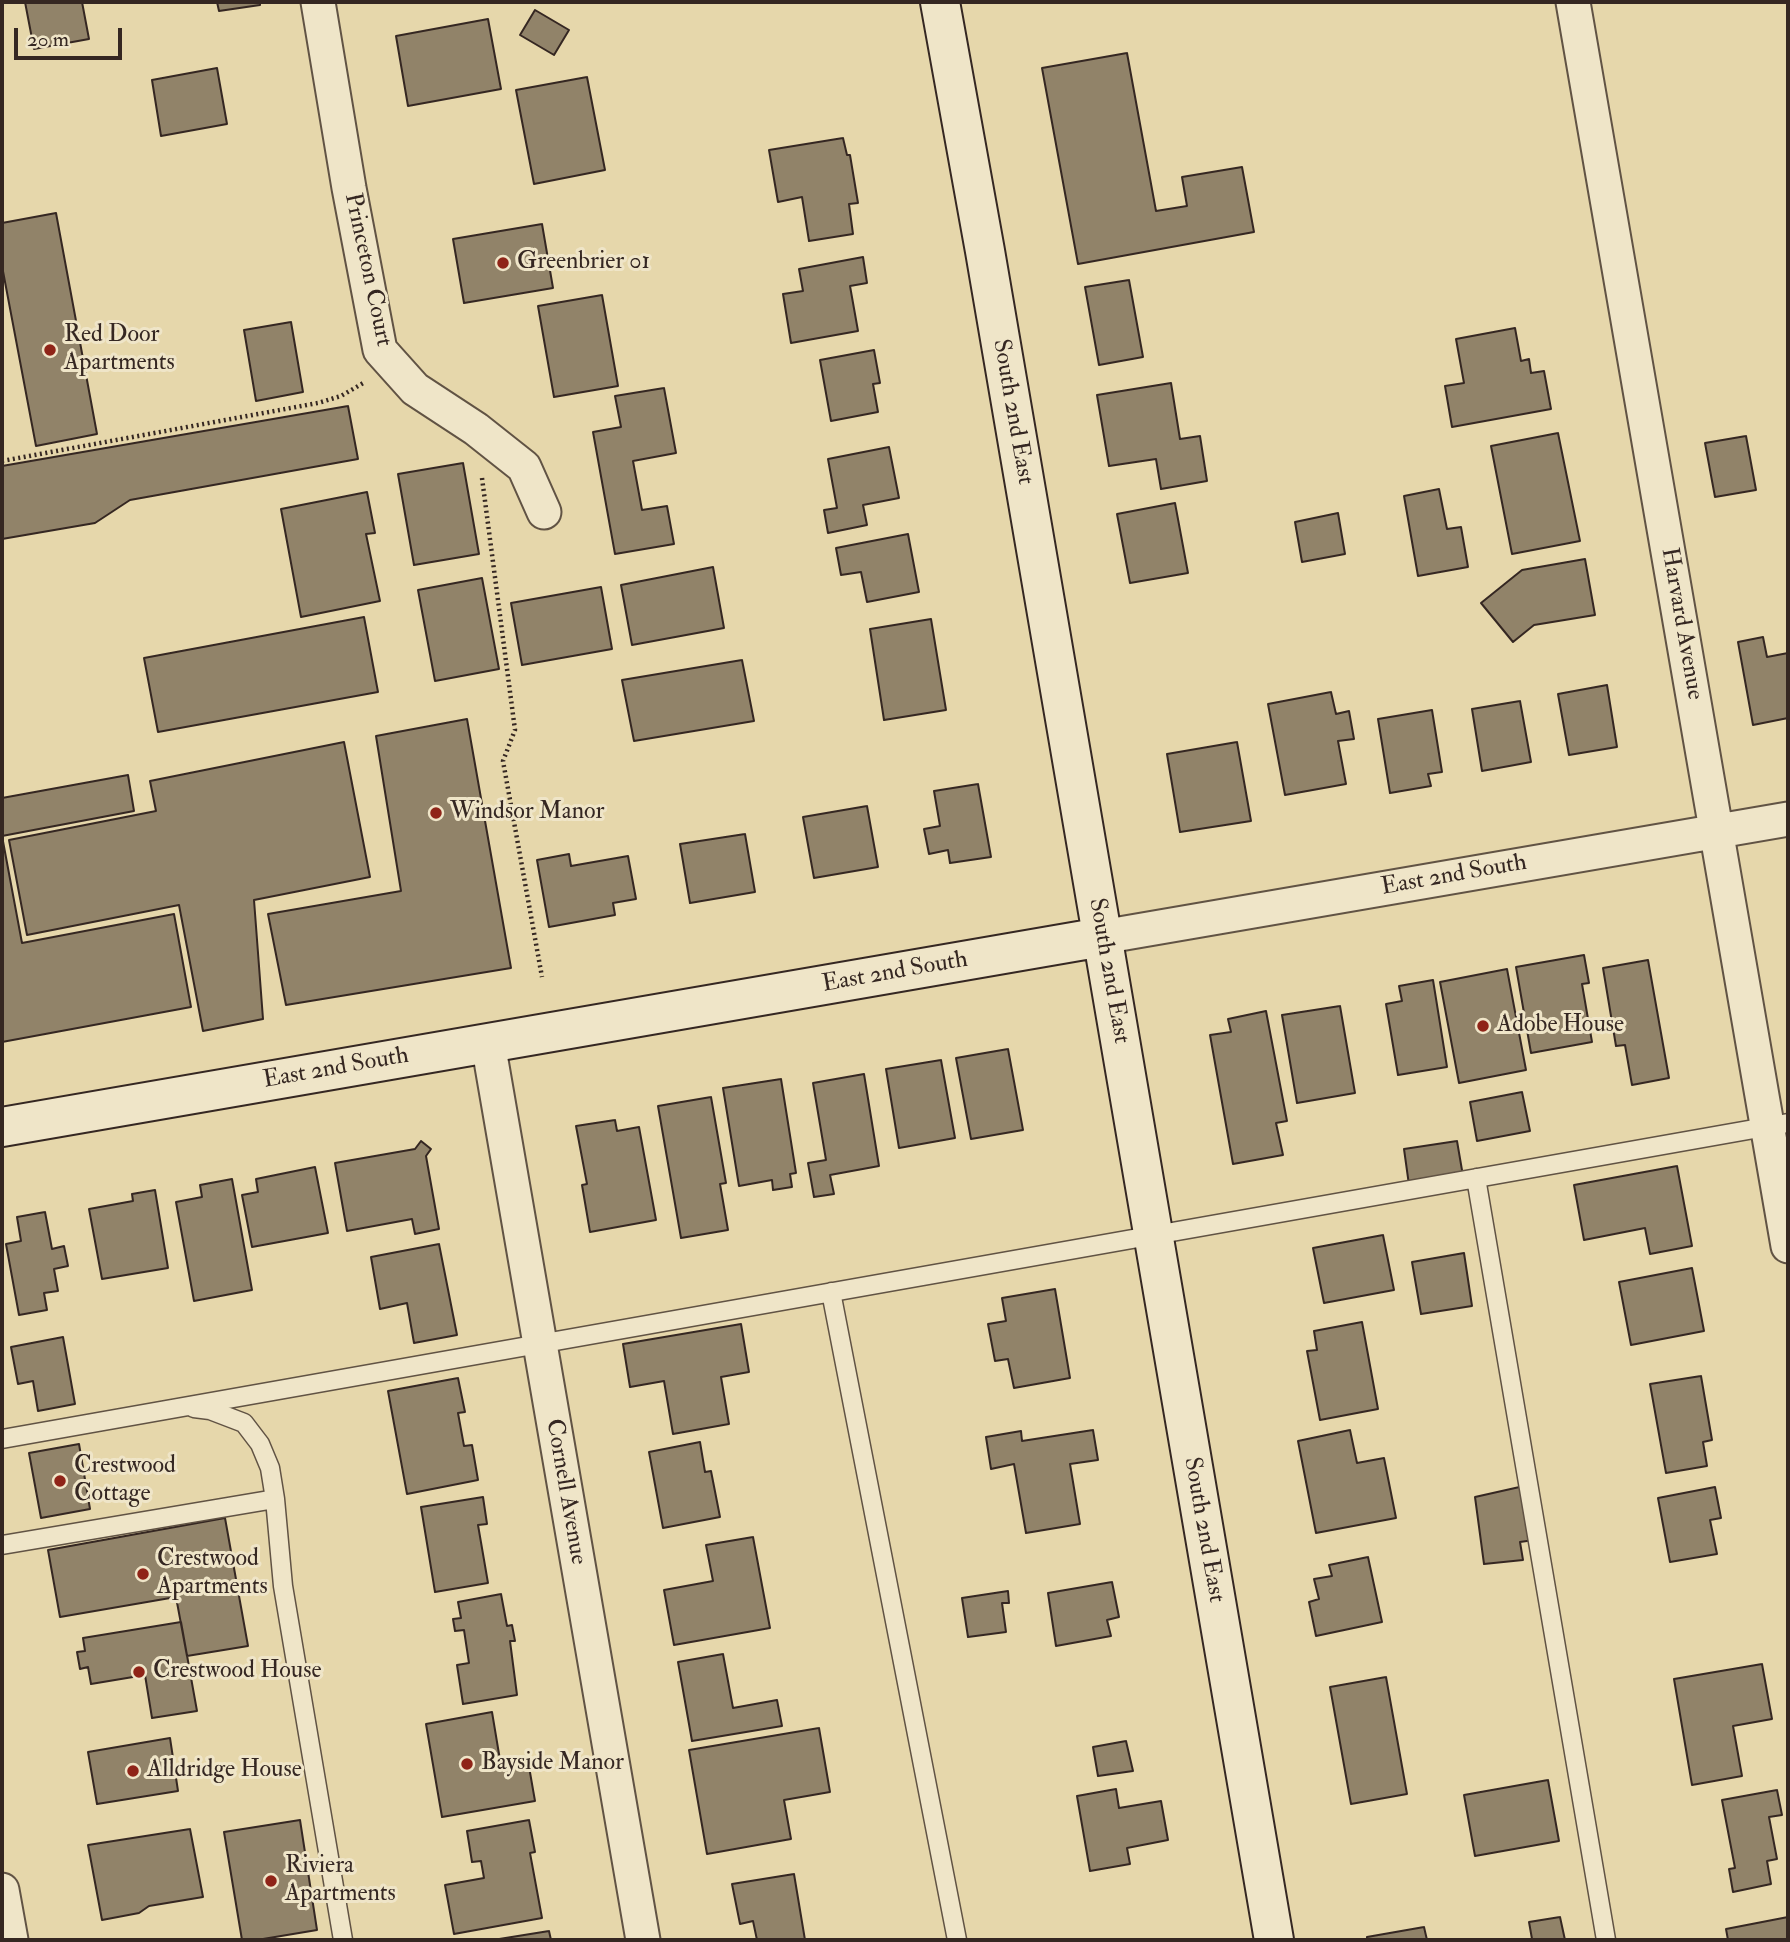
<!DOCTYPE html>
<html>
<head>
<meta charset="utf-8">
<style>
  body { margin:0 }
  #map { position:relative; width:1790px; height:1942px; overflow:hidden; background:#e6d7ab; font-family:"IM FELL Double Pica",serif }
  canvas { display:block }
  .frame { position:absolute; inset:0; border:4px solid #352722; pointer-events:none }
  .scale { position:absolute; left:14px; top:28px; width:108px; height:32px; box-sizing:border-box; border:4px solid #352722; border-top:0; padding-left:9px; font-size:21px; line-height:24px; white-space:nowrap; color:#352722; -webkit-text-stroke:5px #efe5c8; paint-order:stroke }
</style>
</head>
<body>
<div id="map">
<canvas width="1790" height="1942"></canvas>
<div class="frame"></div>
<div class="scale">20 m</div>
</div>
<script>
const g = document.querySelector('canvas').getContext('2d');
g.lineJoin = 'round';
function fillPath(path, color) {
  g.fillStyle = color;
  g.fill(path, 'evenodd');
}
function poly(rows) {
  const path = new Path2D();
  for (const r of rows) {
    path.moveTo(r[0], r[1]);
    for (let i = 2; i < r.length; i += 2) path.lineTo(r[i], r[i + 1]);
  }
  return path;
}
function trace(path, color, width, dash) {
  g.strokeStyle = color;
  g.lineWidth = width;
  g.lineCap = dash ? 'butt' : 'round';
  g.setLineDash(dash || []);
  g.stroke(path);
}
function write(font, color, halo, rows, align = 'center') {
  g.font = font + ' "IM FELL Double Pica",serif';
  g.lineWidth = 6;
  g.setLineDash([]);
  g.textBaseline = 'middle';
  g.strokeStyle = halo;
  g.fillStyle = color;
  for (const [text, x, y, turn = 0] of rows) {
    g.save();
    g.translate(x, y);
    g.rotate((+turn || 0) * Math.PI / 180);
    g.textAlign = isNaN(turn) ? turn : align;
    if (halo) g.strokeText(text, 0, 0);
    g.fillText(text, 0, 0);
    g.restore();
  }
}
const building = poly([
  [25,2,82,2,89,39,34,49,25,2],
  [217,2,260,2,260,5,219,11,217,2],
  [535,10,569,30,554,55,520,35,535,10],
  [488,19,501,89,408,106,396,36,488,19],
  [1127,53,1156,211,1187,206,1182,177,1242,167,1254,232,1078,264,1042,68,1127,53],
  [217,68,227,124,161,136,152,80,217,68],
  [587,77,605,170,534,184,516,90,587,77],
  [843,138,847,155,850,155,858,203,849,204,853,234,809,241,802,197,778,202,769,150,843,138],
  [56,213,97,434,36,446,2,266,2,223,56,213],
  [542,224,553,288,464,303,453,239,542,224],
  [863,257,867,283,850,286,858,331,791,343,783,294,803,291,799,269,863,257],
  [1129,280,1143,357,1099,365,1085,287,1129,280],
  [602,295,618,386,554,397,538,306,602,295],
  [291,322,303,392,256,401,244,330,291,322],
  [1515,328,1521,361,1529,359,1531,373,1544,371,1551,409,1452,427,1445,386,1464,383,1456,339,1515,328],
  [874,350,880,383,873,384,878,412,831,421,820,360,874,350],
  [1171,383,1180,439,1200,436,1207,481,1161,489,1156,459,1109,466,1097,395,1171,383],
  [664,388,676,453,633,461,642,510,667,506,674,544,615,554,593,432,621,427,615,396,664,388],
  [348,406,358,459,130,500,95,523,2,539,2,466,348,406],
  [1558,433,1580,541,1512,554,1491,446,1558,433],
  [1746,436,1756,490,1715,497,1705,443,1746,436],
  [889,447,899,498,863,505,867,525,828,533,824,510,837,508,828,459,889,447],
  [463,463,479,554,414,565,398,474,463,463],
  [1439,489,1447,529,1461,527,1468,567,1418,576,1404,496,1439,489],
  [367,492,375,533,366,534,380,601,301,617,281,509,367,492],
  [1175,503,1188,573,1130,583,1117,514,1175,503],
  [1338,513,1345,554,1302,562,1295,522,1338,513],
  [908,534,919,592,867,602,861,572,841,575,836,548,908,534],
  [1585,559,1595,615,1534,625,1513,642,1481,603,1522,570,1585,559],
  [713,567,724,628,632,645,621,585,713,567],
  [482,578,499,669,435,681,418,590,482,578],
  [601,587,612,649,522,665,511,603,601,587],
  [364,617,378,692,158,732,144,658,364,617],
  [931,619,946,710,884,720,870,629,931,619],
  [1763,637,1767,657,1788,653,1788,718,1753,725,1738,642,1763,637],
  [742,660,754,721,634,741,622,680,742,660],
  [1607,685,1617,747,1569,755,1558,694,1607,685],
  [1331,692,1336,714,1349,711,1354,739,1338,741,1346,784,1285,795,1268,704,1331,692],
  [1520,701,1531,762,1482,771,1472,709,1520,701],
  [1432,710,1442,772,1428,774,1431,786,1390,793,1378,719,1432,710],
  [467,719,511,968,286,1005,268,914,401,891,376,736,467,719],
  [344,742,370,877,254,900,263,1019,203,1031,179,905,27,935,9,840,156,811,150,781,344,742],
  [1237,742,1251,821,1180,832,1167,754,1237,742],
  [128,775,134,811,2,836,22,943,174,914,191,1007,2,1042,2,798,128,775],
  [978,784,991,857,950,863,948,850,929,854,924,829,940,826,934,791,978,784],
  [867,806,878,867,814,878,803,817,867,806],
  [745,834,755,892,690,903,680,844,745,834],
  [569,854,571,866,628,856,636,899,613,903,615,915,549,927,537,860,569,854],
  [1584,955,1589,983,1582,984,1592,1042,1531,1053,1516,967,1584,955],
  [1648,960,1669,1078,1632,1085,1625,1045,1616,1046,1603,968,1648,960],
  [1507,969,1526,1070,1459,1083,1440,982,1507,969],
  [1433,980,1447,1067,1398,1075,1386,1004,1402,1001,1399,986,1433,980],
  [1340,1006,1355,1093,1297,1103,1282,1015,1340,1006],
  [1266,1011,1287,1121,1276,1123,1283,1155,1233,1164,1210,1035,1231,1032,1228,1019,1266,1011],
  [1008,1049,1023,1130,971,1139,956,1058,1008,1049],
  [941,1060,955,1138,899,1148,886,1069,941,1060],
  [864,1074,879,1166,830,1175,834,1194,814,1197,808,1163,826,1160,813,1083,864,1074],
  [781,1079,796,1173,790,1174,792,1187,773,1190,772,1180,739,1186,723,1088,781,1079],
  [1522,1092,1530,1131,1477,1141,1470,1102,1522,1092],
  [711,1097,726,1183,720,1184,728,1230,681,1238,658,1106,711,1097],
  [615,1120,617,1131,639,1127,656,1220,590,1232,582,1185,587,1184,576,1126,615,1120],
  [421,1141,431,1149,426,1156,439,1229,415,1234,412,1219,347,1231,335,1163,415,1149,421,1141],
  [1457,1141,1463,1176,1409,1185,1404,1149,1457,1141],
  [1677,1166,1692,1246,1650,1254,1645,1228,1584,1240,1574,1185,1677,1166],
  [315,1167,328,1233,252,1247,242,1195,258,1192,256,1179,315,1167],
  [232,1179,252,1290,194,1301,176,1202,202,1197,200,1185,232,1179],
  [155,1190,168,1268,102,1279,89,1209,133,1201,132,1194,155,1190],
  [45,1212,52,1249,64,1246,68,1266,54,1269,58,1291,44,1293,47,1310,19,1315,6,1244,21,1241,17,1217,45,1212],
  [1383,1235,1394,1290,1324,1303,1313,1248,1383,1235],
  [439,1244,457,1335,414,1343,407,1303,380,1309,371,1257,439,1244],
  [1464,1253,1472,1306,1421,1314,1412,1262,1464,1253],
  [1692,1268,1704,1331,1631,1345,1619,1282,1692,1268],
  [1055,1289,1070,1378,1014,1388,1008,1359,995,1361,988,1324,1006,1321,1002,1298,1055,1289],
  [1362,1322,1378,1409,1320,1420,1307,1351,1317,1350,1314,1331,1362,1322],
  [741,1324,749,1372,721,1377,729,1424,673,1434,664,1381,630,1387,623,1344,741,1324],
  [63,1337,75,1404,38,1411,33,1381,18,1384,11,1347,63,1337],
  [1701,1376,1712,1440,1703,1442,1707,1466,1666,1473,1650,1384,1701,1376],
  [458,1378,465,1412,458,1413,464,1446,472,1445,478,1480,407,1494,388,1391,458,1378],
  [1093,1430,1098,1460,1070,1464,1080,1524,1026,1533,1014,1464,991,1469,986,1437,1021,1431,1022,1441,1093,1430],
  [1350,1430,1357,1463,1384,1458,1396,1518,1316,1533,1298,1441,1350,1430],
  [700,1442,705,1472,711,1471,720,1517,663,1528,649,1452,700,1442],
  [79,1444,90,1509,41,1518,29,1453,79,1444],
  [1524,1486,1534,1540,1520,1542,1523,1560,1484,1564,1475,1497,1524,1486],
  [1715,1487,1721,1518,1710,1520,1717,1554,1670,1562,1658,1498,1715,1487],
  [483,1497,487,1524,478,1525,488,1583,435,1592,421,1507,483,1497],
  [225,1518,248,1646,187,1656,176,1597,60,1617,48,1550,225,1518],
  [753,1537,770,1628,674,1645,664,1590,713,1581,706,1545,753,1537],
  [1368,1557,1382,1622,1316,1636,1309,1602,1319,1599,1314,1579,1332,1576,1329,1565,1368,1557],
  [1112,1582,1119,1617,1107,1620,1111,1636,1056,1646,1048,1593,1112,1582],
  [1008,1591,1009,1603,1002,1603,1006,1632,968,1637,962,1598,1008,1591],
  [501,1594,507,1626,512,1625,515,1641,510,1641,517,1695,463,1704,457,1665,469,1663,464,1630,455,1631,453,1619,461,1618,458,1602,501,1594],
  [181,1622,197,1711,152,1718,145,1675,91,1684,88,1667,80,1669,77,1652,85,1651,83,1638,181,1622],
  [723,1654,733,1708,777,1700,782,1726,692,1741,678,1662,723,1654],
  [1762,1664,1772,1719,1733,1726,1742,1776,1692,1785,1674,1679,1762,1664],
  [1386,1677,1407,1794,1351,1804,1330,1687,1386,1677],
  [492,1712,501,1766,528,1761,535,1801,442,1817,426,1724,492,1712],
  [819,1728,830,1792,784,1800,791,1839,707,1854,689,1750,819,1728],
  [170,1738,178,1791,97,1804,88,1752,170,1738],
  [1126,1741,1133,1771,1098,1776,1093,1747,1126,1741],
  [1548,1780,1559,1841,1475,1856,1464,1795,1548,1780],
  [1116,1789,1119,1808,1161,1801,1168,1840,1127,1848,1130,1864,1090,1871,1077,1796,1116,1789],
  [1777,1790,1782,1815,1769,1817,1777,1859,1767,1861,1771,1884,1733,1892,1729,1869,1735,1868,1722,1800,1777,1790],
  [300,1820,317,1930,257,1940,242,1940,224,1832,300,1820],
  [529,1820,535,1852,530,1853,542,1918,454,1934,445,1885,484,1878,481,1861,472,1862,467,1831,529,1820],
  [190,1829,203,1897,149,1906,139,1913,102,1920,88,1845,190,1829],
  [794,1874,805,1940,757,1940,753,1921,740,1924,732,1884,794,1874],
  [1560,1917,1565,1940,1523,1940,1532,1939,1529,1922,1560,1917],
  [1788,1917,1788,1940,1728,1940,1726,1929,1788,1917],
  [1424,1927,1427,1940,1367,1940,1367,1937,1424,1927],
  [549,1931,551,1940,493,1940,549,1931]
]);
const path = poly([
  [2,461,318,403,341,396,365,382],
  [482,478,515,730,503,761,542,977]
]);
const lane = poly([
  [1476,1178,1606,1940],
  [831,1292,957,1940],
  [194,1408,210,1410,244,1423,260,1444,270,1468,275,1499,283,1586,343,1940],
  [2,1439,1788,1123],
  [2,1545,275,1499]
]);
const street = poly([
  [318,2,349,188,380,350,415,389,476,429,524,467,544,512],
  [1573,2,1788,1246],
  [1102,937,1788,819],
  [488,1043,643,1940],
  [2,1890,11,1940]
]);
const secondary = poly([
  [940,2,985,251,1274,1940],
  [2,1127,1102,937]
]);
const markers = [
  [503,263,7,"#8f2418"],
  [50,350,7,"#8f2418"],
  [436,813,7,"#8f2418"],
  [1483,1026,7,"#8f2418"],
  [60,1481,7,"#8f2418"],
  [143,1574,7,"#8f2418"],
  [139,1672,7,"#8f2418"],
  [467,1764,7,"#8f2418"],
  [133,1771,7,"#8f2418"],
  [271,1881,7,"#8f2418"]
];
const poiNames = [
  ["Greenbrier 01",517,263],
  ["Red Door",64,336],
  ["Apartments",64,364],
  ["Windsor Manor",450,813],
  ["Adobe House",1497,1026],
  ["Crestwood",74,1467],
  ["Cottage",74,1495],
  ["Crestwood",157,1560],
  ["Apartments",157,1588],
  ["Crestwood House",153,1672],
  ["Bayside Manor",481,1764],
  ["Alldridge House",147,1771],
  ["Riviera",285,1867],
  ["Apartments",285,1895]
];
const streetNames = [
  ["Princeton Court",367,270,78],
  ["South 2nd East",1012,412,80],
  ["Harvard Avenue",1681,624,80],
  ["East 2nd South",1454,876,-10],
  ["South 2nd East",1108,971,80],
  ["East 2nd South",895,973,-10],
  ["East 2nd South",336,1069,-10],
  ["Cornell Avenue",565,1492,80],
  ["South 2nd East",1203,1530,80]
];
fillPath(building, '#918369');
trace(building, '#352722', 2);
trace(lane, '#615344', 21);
trace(street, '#615344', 37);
trace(secondary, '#352722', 42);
trace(path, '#352722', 4.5, [2, 3.5]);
trace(lane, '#efe5c8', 18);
trace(street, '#efe5c8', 33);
trace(secondary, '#efe5c8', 38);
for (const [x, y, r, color] of markers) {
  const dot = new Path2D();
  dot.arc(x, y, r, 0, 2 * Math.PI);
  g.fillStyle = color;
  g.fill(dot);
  trace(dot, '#efe5c8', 2.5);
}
write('24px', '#352722', '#efe5c8', poiNames, 'left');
write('24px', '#352722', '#efe5c8', streetNames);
</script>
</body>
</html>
